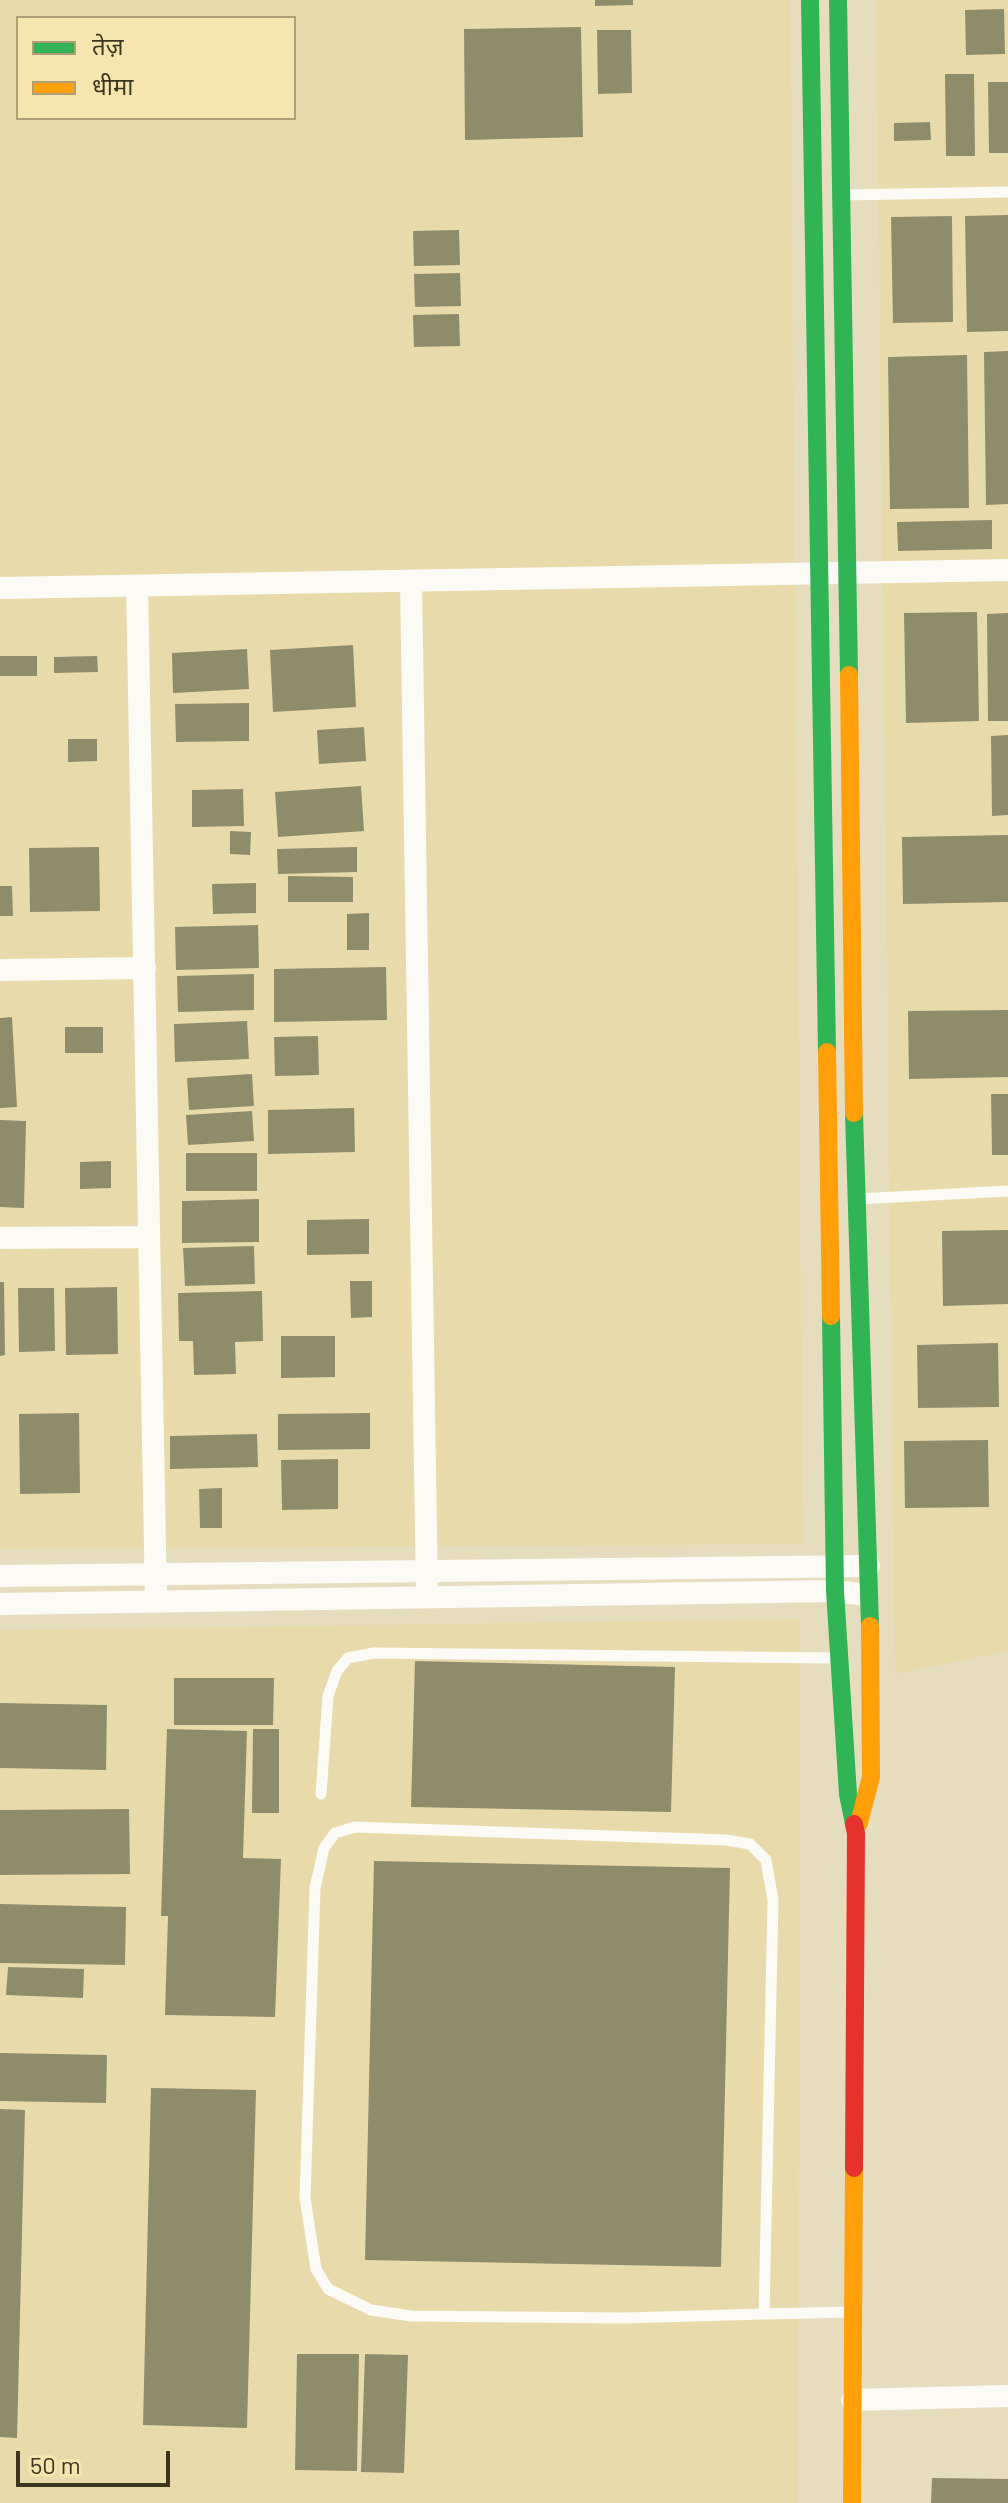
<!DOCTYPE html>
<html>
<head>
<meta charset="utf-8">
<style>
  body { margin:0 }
  #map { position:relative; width:1008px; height:2503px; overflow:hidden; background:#e6ddbf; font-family:Barlow,"Noto Sans Devanagari",sans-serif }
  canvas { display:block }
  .legend { position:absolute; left:16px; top:16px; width:280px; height:104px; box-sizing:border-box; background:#f6e5af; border:2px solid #ac9f76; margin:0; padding:10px 14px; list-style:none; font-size:24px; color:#3c3520 }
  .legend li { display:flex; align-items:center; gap:16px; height:40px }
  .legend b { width:40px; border:2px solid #ac9f76 }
  .scale { position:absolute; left:16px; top:2451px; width:154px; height:36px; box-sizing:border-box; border:4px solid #3c3520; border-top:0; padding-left:10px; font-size:24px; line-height:28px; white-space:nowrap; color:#3c3520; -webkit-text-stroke:6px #f6e5af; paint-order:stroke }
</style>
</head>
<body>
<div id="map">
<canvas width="1008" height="2503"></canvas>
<ul class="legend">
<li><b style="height:10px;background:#30b455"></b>तेज़</li>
<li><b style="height:10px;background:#ff9f0a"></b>धीमा</li>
</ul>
<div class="scale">50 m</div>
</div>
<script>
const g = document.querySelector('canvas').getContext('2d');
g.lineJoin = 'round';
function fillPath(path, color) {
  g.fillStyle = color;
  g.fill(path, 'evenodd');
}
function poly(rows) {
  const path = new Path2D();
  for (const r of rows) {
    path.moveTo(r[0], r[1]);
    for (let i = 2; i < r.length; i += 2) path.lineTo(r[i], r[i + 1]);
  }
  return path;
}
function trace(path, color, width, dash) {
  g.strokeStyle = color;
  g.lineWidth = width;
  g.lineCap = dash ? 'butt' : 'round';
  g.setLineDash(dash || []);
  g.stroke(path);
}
const built = poly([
  [0,0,790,0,803,1544,0,1549],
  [18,18,294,18,294,118,18,118],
  [876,0,1008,0,1008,1651,895,1674],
  [800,1619,798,2503,0,2503,0,1630]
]);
const building = poly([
  [595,0,633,0,633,5,595,6],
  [1004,9,1005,54,966,55,965,10],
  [581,27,583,137,465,140,464,29],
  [597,30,631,30,632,93,598,94],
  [945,74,974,74,975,156,946,156],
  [988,82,1008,82,1008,153,989,153],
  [930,122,931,140,894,141,894,123],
  [1008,215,1008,331,967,332,965,216],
  [952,216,953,322,893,323,891,217],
  [459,230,460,265,414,266,413,231],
  [460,273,461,306,415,307,414,274],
  [459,314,460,346,414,347,413,315],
  [1008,351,1008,504,986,505,984,352],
  [967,355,969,508,890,509,888,357],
  [992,520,992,549,898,551,897,522],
  [977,612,979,721,906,723,904,613],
  [1008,613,1008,721,988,721,987,614],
  [353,645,356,707,273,712,270,650],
  [247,649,249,689,173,693,172,653],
  [0,656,37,656,37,676,0,676],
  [97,656,98,672,54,673,54,657],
  [249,703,249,741,176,742,175,704],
  [364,727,366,761,319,764,317,730],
  [1008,735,1008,815,992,816,991,736],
  [68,739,97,739,97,761,68,762],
  [361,786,364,831,278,837,275,792],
  [243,789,244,826,192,827,192,790],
  [230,831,251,832,250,855,230,854],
  [1008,835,1008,902,903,904,902,837],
  [99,847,100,911,30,912,29,848],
  [357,847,357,872,278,874,277,849],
  [288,876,353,877,353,902,288,902],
  [256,883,256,913,213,914,212,884],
  [0,886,12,886,13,916,0,916],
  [369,913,369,950,347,950,347,914],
  [258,925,259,968,176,970,175,927],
  [386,967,387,1020,274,1022,274,969],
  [254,974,254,1010,178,1012,177,976],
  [1008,1010,1008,1077,909,1079,908,1011],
  [12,1017,17,1107,0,1108,0,1018],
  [247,1021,249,1059,175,1062,174,1024],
  [65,1027,103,1027,103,1053,65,1053],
  [318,1036,319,1075,275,1076,274,1037],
  [252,1074,254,1106,189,1110,187,1078],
  [991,1094,1008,1094,1008,1155,992,1155],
  [354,1108,355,1152,268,1154,268,1110],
  [252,1111,254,1141,188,1145,186,1115],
  [0,1120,26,1121,24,1208,0,1207],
  [186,1153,257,1153,257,1191,186,1191],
  [111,1161,111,1188,80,1189,80,1162],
  [259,1199,259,1242,182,1243,182,1201],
  [369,1219,369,1254,307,1255,307,1220],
  [1008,1230,1008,1304,943,1306,942,1231],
  [254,1246,255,1284,185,1286,183,1248],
  [350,1281,372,1281,372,1317,351,1318],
  [0,1282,4,1282,5,1355,0,1356],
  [117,1287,118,1354,66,1355,65,1288],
  [18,1288,54,1288,55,1351,19,1352],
  [262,1291,263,1341,235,1342,236,1374,194,1375,193,1341,179,1341,178,1293],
  [281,1336,335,1336,335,1377,281,1378],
  [998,1343,999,1407,918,1408,917,1345],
  [79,1413,80,1493,20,1494,19,1414],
  [370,1413,370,1449,278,1450,278,1414],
  [257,1434,258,1467,170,1469,170,1436],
  [988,1440,989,1507,905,1508,904,1441],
  [338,1459,338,1509,282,1510,281,1460],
  [222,1488,222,1528,200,1528,199,1489],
  [415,1661,675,1667,671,1812,411,1807],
  [174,1678,274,1678,273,1725,174,1725],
  [0,1703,107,1705,106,1770,0,1768],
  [167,1729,247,1731,243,1858,281,1859,275,2017,165,2015,168,1916,161,1916],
  [253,1729,279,1729,279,1813,252,1813],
  [129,1809,130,1874,0,1875,0,1810],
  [374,1861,730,1868,721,2267,365,2260],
  [0,1904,126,1907,125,1965,0,1963],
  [8,1967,84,1969,83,1998,6,1995],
  [0,2053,107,2055,106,2103,0,2101],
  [151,2088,256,2090,247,2428,143,2425],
  [0,2109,25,2110,17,2438,0,2437],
  [297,2354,359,2354,357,2471,295,2470],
  [365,2354,408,2355,404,2473,361,2472],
  [932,2478,1008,2479,1008,2503,931,2503]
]);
const lane = poly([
  [845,195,1008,192],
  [858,1199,1008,1191],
  [321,1794,328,1696,337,1671,348,1658,374,1653,835,1658],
  [764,2314,773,1900,766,1860,750,1844,726,1840,355,1827,335,1833,324,1848,315,1888,305,2198,316,2269,328,2289,371,2310,411,2316,624,2318,764,2314,852,2312]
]);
const street = poly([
  [411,581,427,1597],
  [137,586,156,1602],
  [0,588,1008,570],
  [0,970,145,968],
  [0,1238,149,1237],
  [0,1576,869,1566],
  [0,1604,835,1591,867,1595],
  [852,2400,1008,2396]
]);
const fast = poly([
  [810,0,827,1052],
  [838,0,849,675],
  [854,1113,870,1626],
  [831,1316,835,1591,848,1794,854,1824]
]);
const slow = poly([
  [849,675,854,1113],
  [827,1052,831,1316],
  [859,1823,871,1777,870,1626],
  [852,2503,854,2168]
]);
const jam = poly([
  [854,2168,856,1833,854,1824]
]);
fillPath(built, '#e9daab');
fillPath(building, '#8f8c6c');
trace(lane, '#fbfaf5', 11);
trace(street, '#fbfaf5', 22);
trace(fast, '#30b455', 18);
trace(slow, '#ff9f0a', 18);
trace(jam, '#e5322d', 18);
</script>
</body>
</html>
